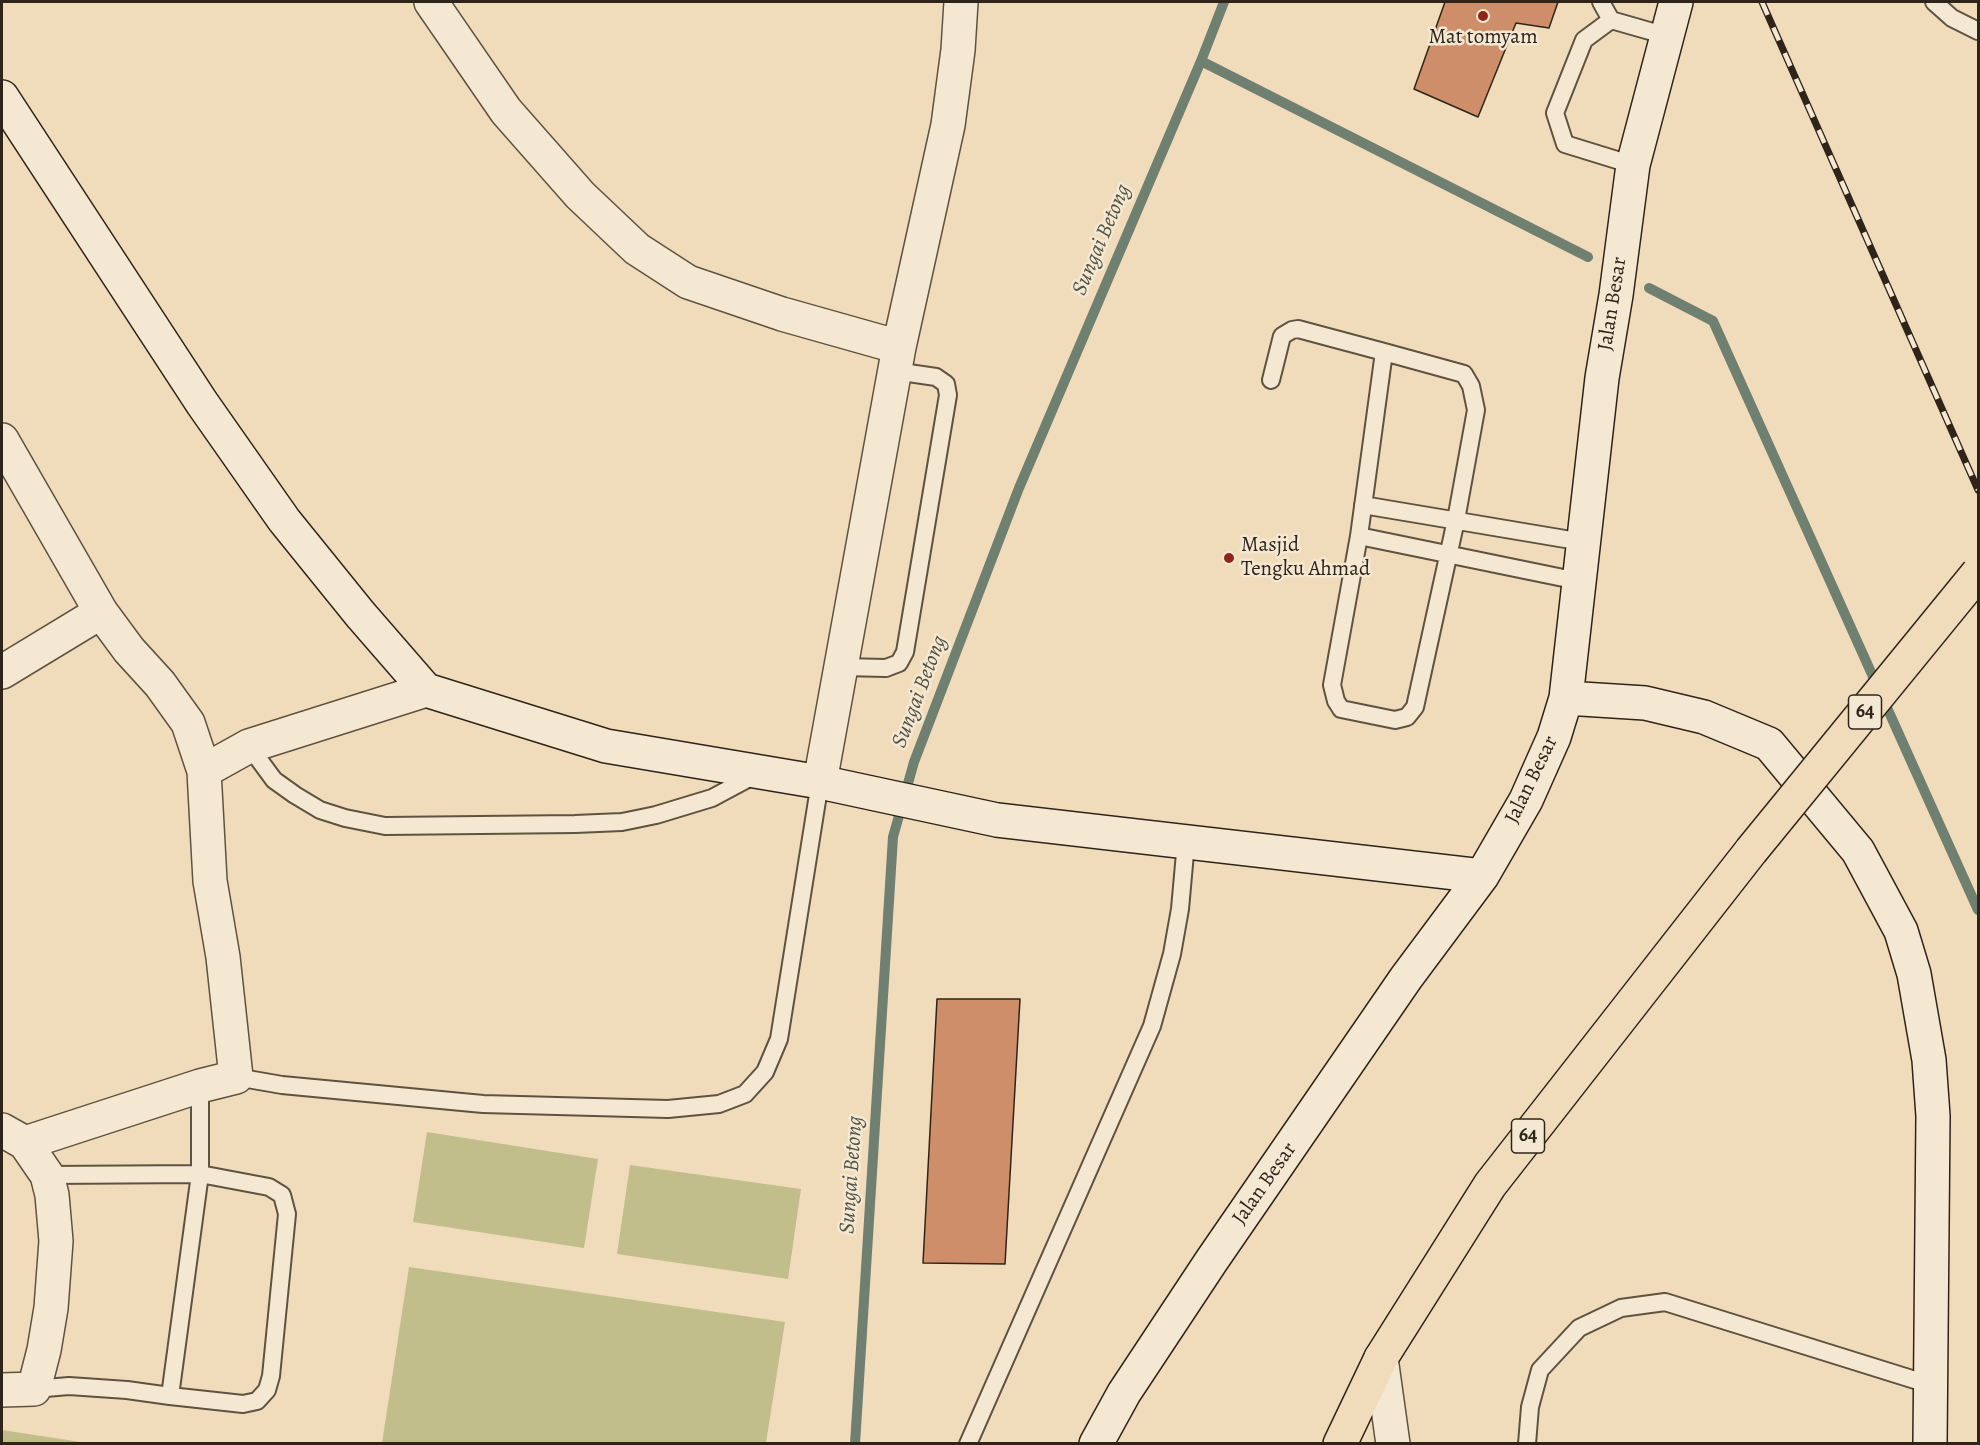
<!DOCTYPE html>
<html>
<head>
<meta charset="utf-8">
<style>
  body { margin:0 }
  #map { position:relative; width:1980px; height:1445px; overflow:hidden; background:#f0dcba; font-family:Alegreya,serif }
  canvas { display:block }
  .frame { position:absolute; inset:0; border:3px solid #2e2419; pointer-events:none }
</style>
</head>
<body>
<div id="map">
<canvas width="1980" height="1445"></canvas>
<div class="frame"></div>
</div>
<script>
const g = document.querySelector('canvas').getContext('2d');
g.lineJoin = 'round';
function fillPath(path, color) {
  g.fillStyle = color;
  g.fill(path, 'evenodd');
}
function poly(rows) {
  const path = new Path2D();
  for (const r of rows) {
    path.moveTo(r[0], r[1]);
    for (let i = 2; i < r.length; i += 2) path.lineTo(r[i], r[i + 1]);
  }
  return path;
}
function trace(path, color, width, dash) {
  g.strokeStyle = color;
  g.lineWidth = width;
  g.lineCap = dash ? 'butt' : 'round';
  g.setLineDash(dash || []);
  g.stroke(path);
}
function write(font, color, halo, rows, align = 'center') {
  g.font = font + ' Alegreya,serif';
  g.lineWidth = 5;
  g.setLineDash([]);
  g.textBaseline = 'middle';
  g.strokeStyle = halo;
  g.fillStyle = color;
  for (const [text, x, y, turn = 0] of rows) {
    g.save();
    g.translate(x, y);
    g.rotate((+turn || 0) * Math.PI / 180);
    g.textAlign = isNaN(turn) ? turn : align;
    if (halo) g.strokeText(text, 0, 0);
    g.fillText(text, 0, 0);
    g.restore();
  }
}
const green = poly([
  [427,1132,598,1159,584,1248,413,1222],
  [630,1165,801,1189,788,1279,617,1254],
  [409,1267,785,1322,766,1443,382,1443],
  [2,1430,87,1443,2,1443]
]);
const stream = poly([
  [1201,61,1588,257],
  [1649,288,1713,321,1978,910],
  [855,1444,893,837,914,762,1019,488,1201,61,1224,2]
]);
const building = poly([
  [1445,2,1558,2,1549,28,1516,23,1478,117,1414,89,1445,2],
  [937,999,1020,999,1005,1264,923,1263,937,999]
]);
const lane = poly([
  [1601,2,1611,20,1584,40,1555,113,1565,144,1633,165],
  [1934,2,1952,18,1978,31],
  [1611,20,1667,36],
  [1384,352,1464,374,1471,386,1476,410,1456,520,1415,707,1407,717,1395,720,1341,709,1336,701,1332,685,1359,536,1384,352],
  [1271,380,1282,336,1292,330,1298,329,1384,352],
  [1363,505,1583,542],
  [1359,536,1578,581],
  [842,667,886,668,899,663,905,652,948,395,946,384,936,377,895,371],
  [249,746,274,780,295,795,320,810,345,818,385,826,575,824,622,822,656,815,712,798,755,775],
  [236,1077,282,1085,483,1104,668,1109,719,1104,745,1094,765,1072,779,1039,820,782],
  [47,1175,200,1174,200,1086],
  [34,1389,69,1386,127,1390,170,1396,243,1404,257,1401,267,1390,271,1376,287,1214,282,1195,269,1187,200,1174,170,1396],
  [968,1444,1152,1026,1172,954,1180,909,1186,842],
  [1527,1444,1530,1407,1540,1370,1579,1328,1621,1308,1665,1302,1931,1385]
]);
const street = poly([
  [431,2,506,111,580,195,637,249,688,282,782,314,899,347],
  [2,440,101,612,129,650,160,684,188,723,204,771,210,881,223,957,236,1077,200,1086,25,1143],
  [2,672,101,612],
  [204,771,249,746,426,690],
  [820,782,899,347,948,125,958,50,961,2],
  [2,1130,25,1143,47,1175,52,1195,56,1241,51,1308,44,1350,34,1389,2,1390],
  [1381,1358,1393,1444]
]);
const secondary = poly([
  [2,97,202,403,284,520,360,614,426,690,606,746,820,782,997,820,1482,876],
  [1566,698,1645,703,1704,717,1769,744,1858,851,1901,931,1914,974,1929,1060,1933,1116,1930,1444],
  [1096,1444,1124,1393,1212,1260,1406,978,1482,876,1526,800,1554,737,1566,698,1602,378,1616,295,1633,165,1676,2]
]);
const primary = poly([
  [1340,1444,1381,1358,1490,1185,1751,851]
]);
const rail = poly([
  [1762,2,1978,490]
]);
const primaryBridge = poly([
  [1751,851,1978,573]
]);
const markers = [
  [1483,16,6,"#8f2418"],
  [1229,558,6,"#8f2418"]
];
const shields = [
  [1865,712,33],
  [1528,1136,33]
];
const shieldNames = [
  ["64",1865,712],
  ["64",1528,1136]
];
const poiNames = [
  ["Mat tomyam",1483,38],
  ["Masjid",1241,546,"left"],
  ["Tengku Ahmad",1241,570,"left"]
];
const streetNames = [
  ["Jalan Besar",1613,304,-81],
  ["Jalan Besar",1532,780,-64],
  ["Jalan Besar",1265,1184,-55]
];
const waterNames = [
  ["Sungai Betong",1102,240,-67],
  ["Sungai Betong",920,692,-69],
  ["Sungai Betong",852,1175,-86]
];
fillPath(green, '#c1be8b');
trace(stream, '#6f7f70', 10);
fillPath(building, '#ce8e69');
trace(building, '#2e2419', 1.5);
trace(lane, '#5e5241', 20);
trace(street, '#5e5241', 36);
trace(secondary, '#2e2419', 36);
trace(primary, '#2e2419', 36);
trace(lane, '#f5e8d2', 16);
trace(street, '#f5e8d2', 33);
trace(secondary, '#f5e8d2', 33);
trace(primary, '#f0dcba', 33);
trace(rail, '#2e2419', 7);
trace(rail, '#f5e8d2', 4.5, [14]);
trace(primaryBridge, '#2e2419', 36, []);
trace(primaryBridge, '#f0dcba', 33);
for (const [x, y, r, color] of markers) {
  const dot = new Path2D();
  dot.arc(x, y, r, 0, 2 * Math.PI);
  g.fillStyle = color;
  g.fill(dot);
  trace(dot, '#f5e8d2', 2);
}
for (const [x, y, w] of shields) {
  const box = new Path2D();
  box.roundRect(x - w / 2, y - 17, w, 34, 4.5);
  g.fillStyle = '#f5e8d2';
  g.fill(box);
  trace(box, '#2e2419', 1.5);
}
write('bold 20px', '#2e2419', null, shieldNames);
write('21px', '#2e2419', '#f5e8d2', poiNames);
write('21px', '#2e2419', '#f5e8d2', streetNames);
write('italic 22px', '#4f5244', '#f5e8d2', waterNames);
</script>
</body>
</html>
